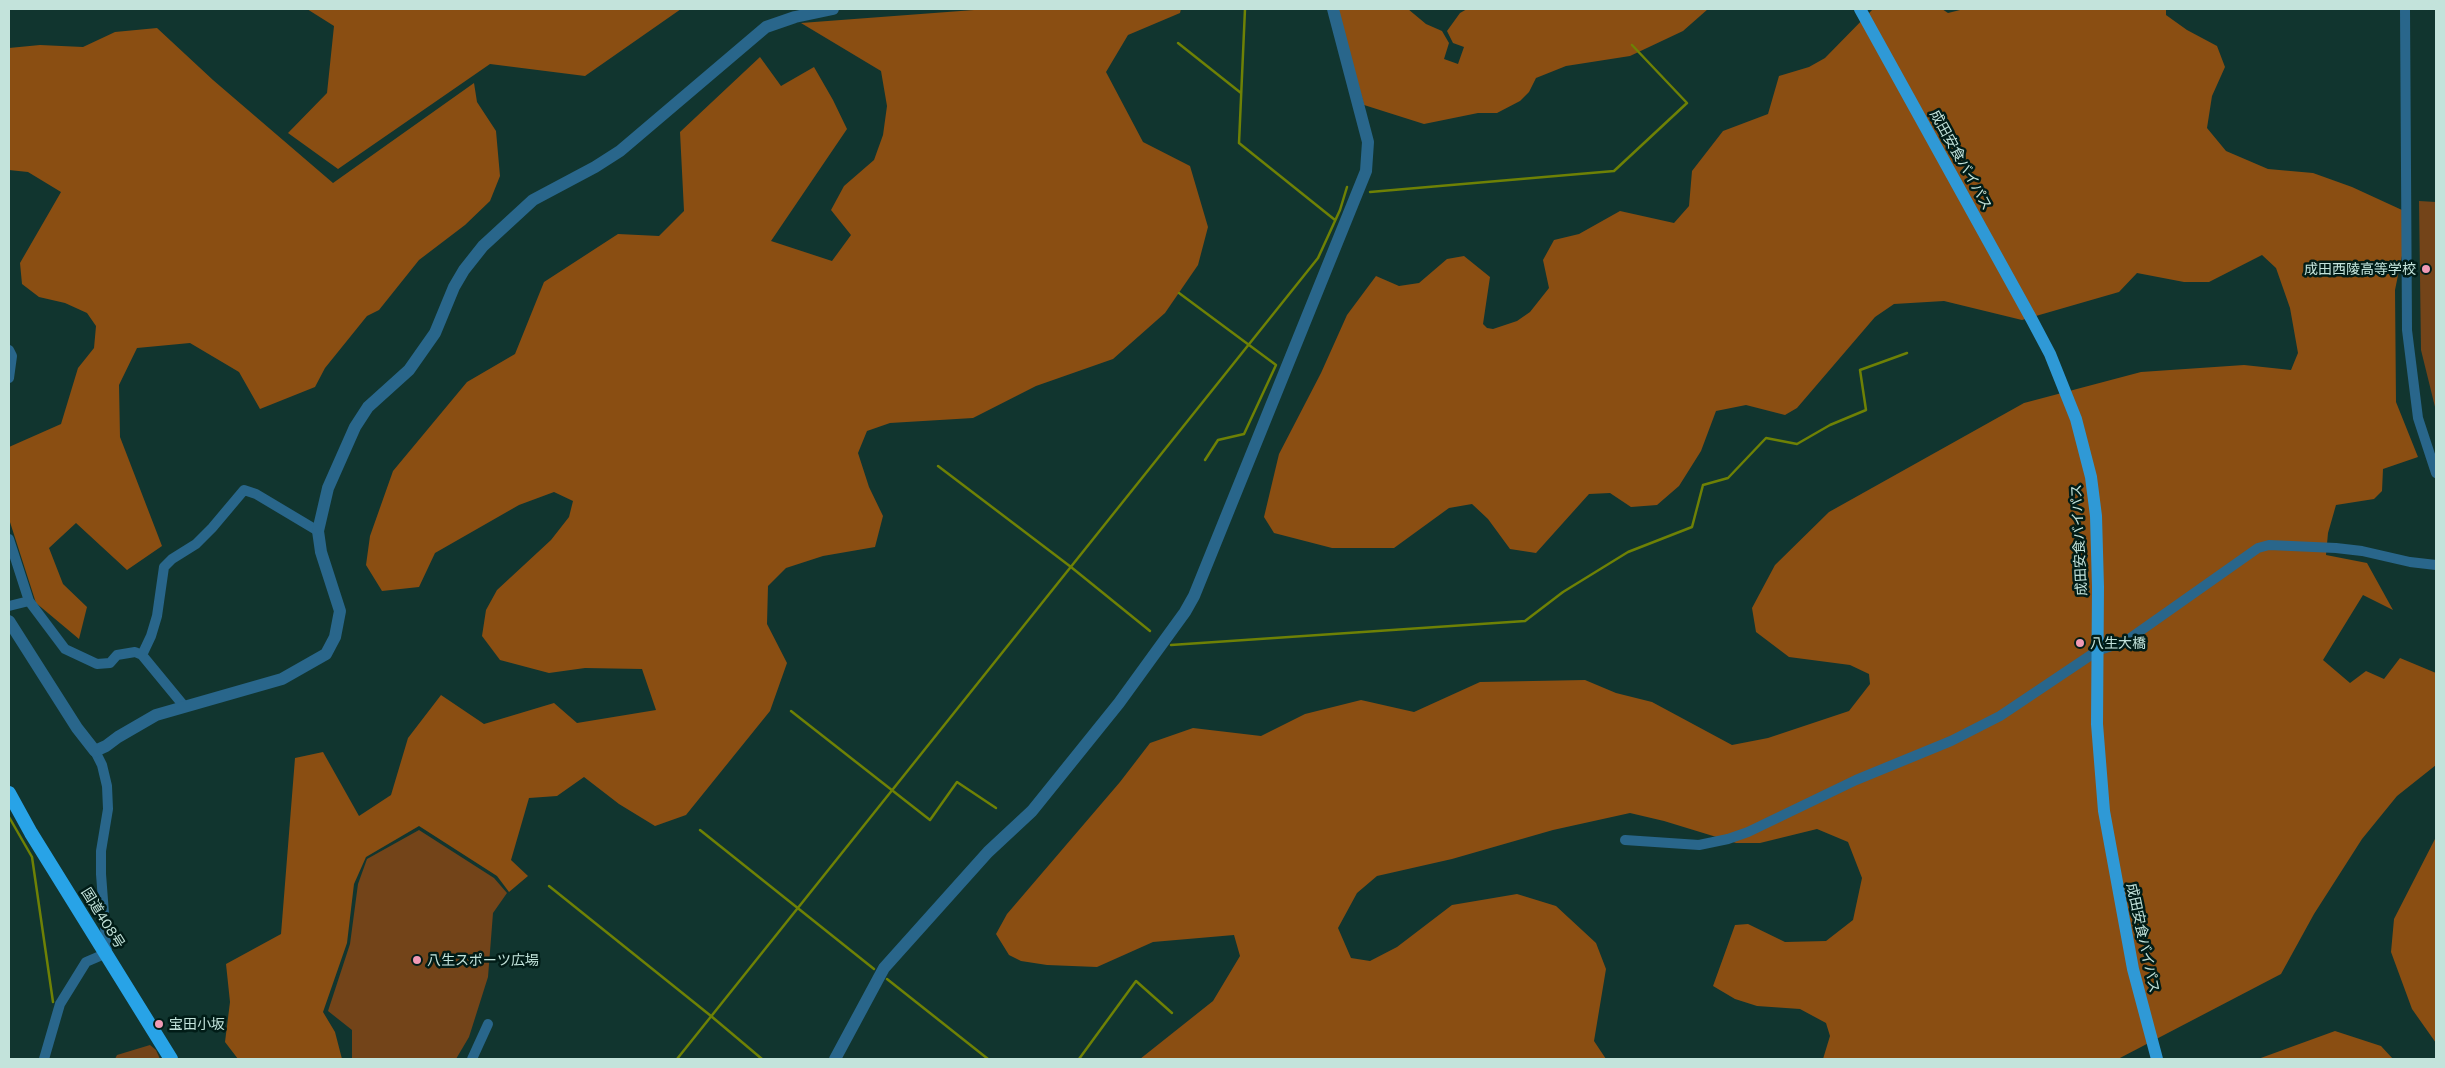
<!DOCTYPE html>
<html>
<head>
<meta charset="utf-8">
<style>
  body { margin:0 }
  #map { position:relative; width:2445px; height:1068px; overflow:hidden; background:#11352f; font-family:Commissioner,sans-serif }
  canvas { display:block }
  .frame { position:absolute; inset:0; border:10px solid #c3e3db; pointer-events:none }
</style>
</head>
<body>
<div id="map">
<canvas width="2445" height="1068"></canvas>
<div class="frame"></div>
</div>
<script>
const g = document.querySelector('canvas').getContext('2d');
g.lineJoin = 'round';
function fillPath(path, color) {
  g.fillStyle = color;
  g.fill(path, 'evenodd');
}
function poly(rows) {
  const path = new Path2D();
  for (const r of rows) {
    path.moveTo(r[0], r[1]);
    for (let i = 2; i < r.length; i += 2) path.lineTo(r[i], r[i + 1]);
  }
  return path;
}
function trace(path, color, width, dash) {
  g.strokeStyle = color;
  g.lineWidth = width;
  g.lineCap = dash ? 'butt' : 'round';
  g.setLineDash(dash || []);
  g.stroke(path);
}
function write(font, color, halo, rows, align = 'center') {
  g.font = font + ' Commissioner,"Noto Sans JP",sans-serif';
  g.lineWidth = 5;
  g.setLineDash([]);
  g.textBaseline = 'middle';
  g.strokeStyle = halo;
  g.fillStyle = color;
  for (const [text, x, y, turn = 0] of rows) {
    g.save();
    g.translate(x, y);
    g.rotate((+turn || 0) * Math.PI / 180);
    g.textAlign = isNaN(turn) ? turn : align;
    if (halo) g.strokeText(text, 0, 0);
    g.fillText(text, 0, 0);
    g.restore();
  }
}
const green = poly([
  [2419,201,2436,202,2436,411,2421,350],
  [419,830,494,878,507,893,493,913,488,977,469,1037,456,1059,352,1059,352,1030,328,1011,350,944,358,884,367,859],
  [150,1045,156,1050,160,1059,115,1059,117,1055]
]);
const forest = poly([
  [307,9,681,9,585,76,490,64,338,169,288,133,327,93,334,26],
  [987,9,1181,9,1180,13,1128,35,1106,72,1143,142,1190,166,1208,227,1198,265,1165,313,1113,359,1036,386,973,418,890,423,867,431,858,453,869,487,883,516,875,547,823,556,786,568,768,586,767,624,787,663,770,711,686,815,655,826,619,804,584,777,557,796,529,798,511,860,528,876,509,892,497,876,419,826,366,857,354,884,347,943,323,1012,335,1032,342,1059,238,1059,225,1042,230,1002,226,964,281,934,295,758,323,752,359,816,391,795,408,738,441,695,484,724,554,703,577,723,656,710,642,669,585,668,549,673,500,660,482,636,486,610,497,590,551,540,569,517,573,501,554,492,519,505,435,553,419,587,382,591,366,565,370,536,393,471,467,382,515,354,544,282,618,234,659,236,684,211,680,132,760,57,781,86,814,67,833,100,847,129,771,241,832,261,851,235,831,210,844,186,874,160,883,135,887,106,881,71,801,23],
  [1337,9,1408,9,1426,24,1442,31,1449,43,1444,59,1458,64,1464,47,1453,43,1447,31,1460,13,1467,9,1708,9,1683,31,1630,56,1566,66,1536,78,1529,92,1520,101,1497,113,1478,113,1424,124,1364,105],
  [1873,9,1942,9,1948,13,1964,9,2166,9,2166,15,2187,30,2217,46,2225,67,2212,96,2207,128,2226,151,2268,169,2313,173,2352,187,2402,210,2405,241,2395,290,2396,402,2418,457,2383,469,2382,491,2374,499,2336,505,2328,533,2326,555,2367,563,2393,610,2363,595,2323,660,2350,683,2366,671,2384,679,2400,658,2436,673,2436,765,2397,796,2362,839,2314,914,2281,974,2118,1059,1823,1059,1830,1036,1826,1023,1800,1009,1757,1006,1735,999,1713,986,1735,925,1748,924,1785,942,1826,941,1853,920,1862,878,1848,842,1817,829,1760,843,1736,843,1664,821,1630,813,1553,830,1452,859,1377,876,1357,893,1338,928,1351,958,1370,961,1397,947,1452,905,1517,894,1556,906,1596,943,1606,969,1594,1041,1606,1059,1140,1059,1213,1001,1240,956,1234,935,1153,942,1097,967,1047,965,1021,961,1009,955,996,934,1007,914,1120,782,1150,743,1193,728,1261,736,1305,714,1361,700,1414,712,1480,682,1585,680,1616,693,1652,702,1732,745,1768,738,1849,711,1870,684,1869,674,1850,665,1789,657,1756,632,1752,608,1775,565,1829,512,2024,403,2141,372,2244,365,2291,370,2298,353,2290,308,2276,268,2262,255,2209,282,2184,282,2137,273,2119,292,2022,320,1944,301,1894,304,1875,317,1797,408,1785,415,1746,405,1716,411,1701,451,1679,486,1657,505,1631,507,1610,493,1589,494,1536,553,1510,549,1488,519,1472,504,1449,508,1394,548,1332,548,1274,533,1264,517,1279,454,1321,373,1347,315,1376,276,1399,286,1419,283,1447,259,1464,256,1490,277,1483,324,1487,328,1493,329,1517,321,1530,312,1549,288,1543,260,1554,240,1579,234,1620,211,1674,223,1689,206,1692,171,1723,131,1768,114,1779,76,1809,67,1825,58],
  [157,28,213,80,333,183,474,83,477,102,496,131,500,176,490,201,465,225,419,260,379,310,367,316,325,368,315,387,260,409,239,372,190,343,137,348,119,385,120,437,162,546,127,570,76,523,49,548,63,584,87,607,79,639,36,603,9,519,9,447,61,424,78,368,94,348,96,326,87,313,65,303,39,297,22,284,20,263,61,192,28,172,9,170,9,48,40,45,83,47,115,32],
  [2436,837,2436,1043,2412,1009,2391,952,2394,919],
  [2335,1031,2381,1046,2393,1059,2258,1059]
]);
const stream = poly([
  [1245,9,1239,143,1335,220],
  [1178,43,1241,93],
  [1370,192,1614,171,1687,103,1632,45],
  [1179,293,1276,365,1244,434,1218,440,1205,460],
  [938,466,1071,567,1150,631],
  [1171,645,1525,621,1563,592,1628,552,1692,527,1703,485,1728,478,1766,438,1797,444,1830,425,1866,410,1860,370,1907,353],
  [791,711,930,820,957,782,996,808],
  [9,817,32,857,53,1002],
  [700,830,874,969],
  [549,886,711,1016,762,1059],
  [887,979,988,1059],
  [677,1059,1318,258,1340,210,1347,187],
  [1079,1059,1136,981,1172,1013]
]);
const minor = poly([
  [2405,9,2407,330,2418,418,2436,473],
  [9,350,12,356,9,378],
  [9,539,29,601,65,649,97,664,110,663,117,655,135,652,142,655,184,706],
  [9,606,29,601],
  [142,655,151,636,157,616,164,567,172,559,196,544,212,528,244,490,256,494,318,531],
  [1625,840,1699,845,1728,839,1748,832,1856,780,1951,741,2000,716,2097,651,2126,641,2258,548,2269,545,2336,548,2362,551,2410,562,2436,565],
  [44,1059,60,1004,86,962,107,953,101,874,101,851,108,809,107,786,102,765,95,751],
  [472,1059,488,1024]
]);
const tertiary = poly([
  [9,621,77,728,95,751,106,746,118,737,156,715,282,679,326,654,335,637,340,611,321,552,318,531,328,488,355,427,368,407,409,370,435,333,454,287,464,270,483,246,533,200,595,167,620,151,766,27,795,17,833,9],
  [835,1059,884,968,988,852,1032,811,1119,703,1185,612,1194,596,1366,171,1368,142,1333,9]
]);
const primary = poly([
  [1860,9,2032,320,2050,354,2076,419,2091,477,2096,516,2098,587,2097,724,2104,811,2133,969,2157,1059]
]);
const trunk = poly([
  [9,793,31,833,171,1059]
]);
const markers = [
  [2426,269,5,"#f09ab5"],
  [2080,643,5,"#f09ab5"],
  [417,960,5,"#f09ab5"],
  [159,1024,5,"#f09ab5"]
];
const streetNames = [
  ["成田安食バイパス",1961,160,61],
  ["成田安食バイパス",2079,540,-93],
  ["国道408号",103,918,58],
  ["成田安食バイパス",2143,938,78]
];
const poiNames = [
  ["成田西陵高等学校",2416,269,"right"],
  ["八生大橋",2090,643],
  ["八生スポーツ広場",427,960],
  ["宝田小坂",169,1024]
];
fillPath(green, '#734419');
fillPath(forest, '#8a4e12');
trace(stream, '#6e8105', 2.5);
trace(minor, '#29668b', 10);
trace(tertiary, '#29668b', 12);
trace(primary, '#2f99d6', 12);
trace(trunk, '#28a3e7', 14);
for (const [x, y, r, color] of markers) {
  const dot = new Path2D();
  dot.arc(x, y, r, 0, 2 * Math.PI);
  g.fillStyle = color;
  g.fill(dot);
  trace(dot, '#011c17', 2);
}
write('14px', '#c3e3db', '#011c17', streetNames);
write('14px', '#c3e3db', '#011c17', poiNames, 'left');
</script>
</body>
</html>
